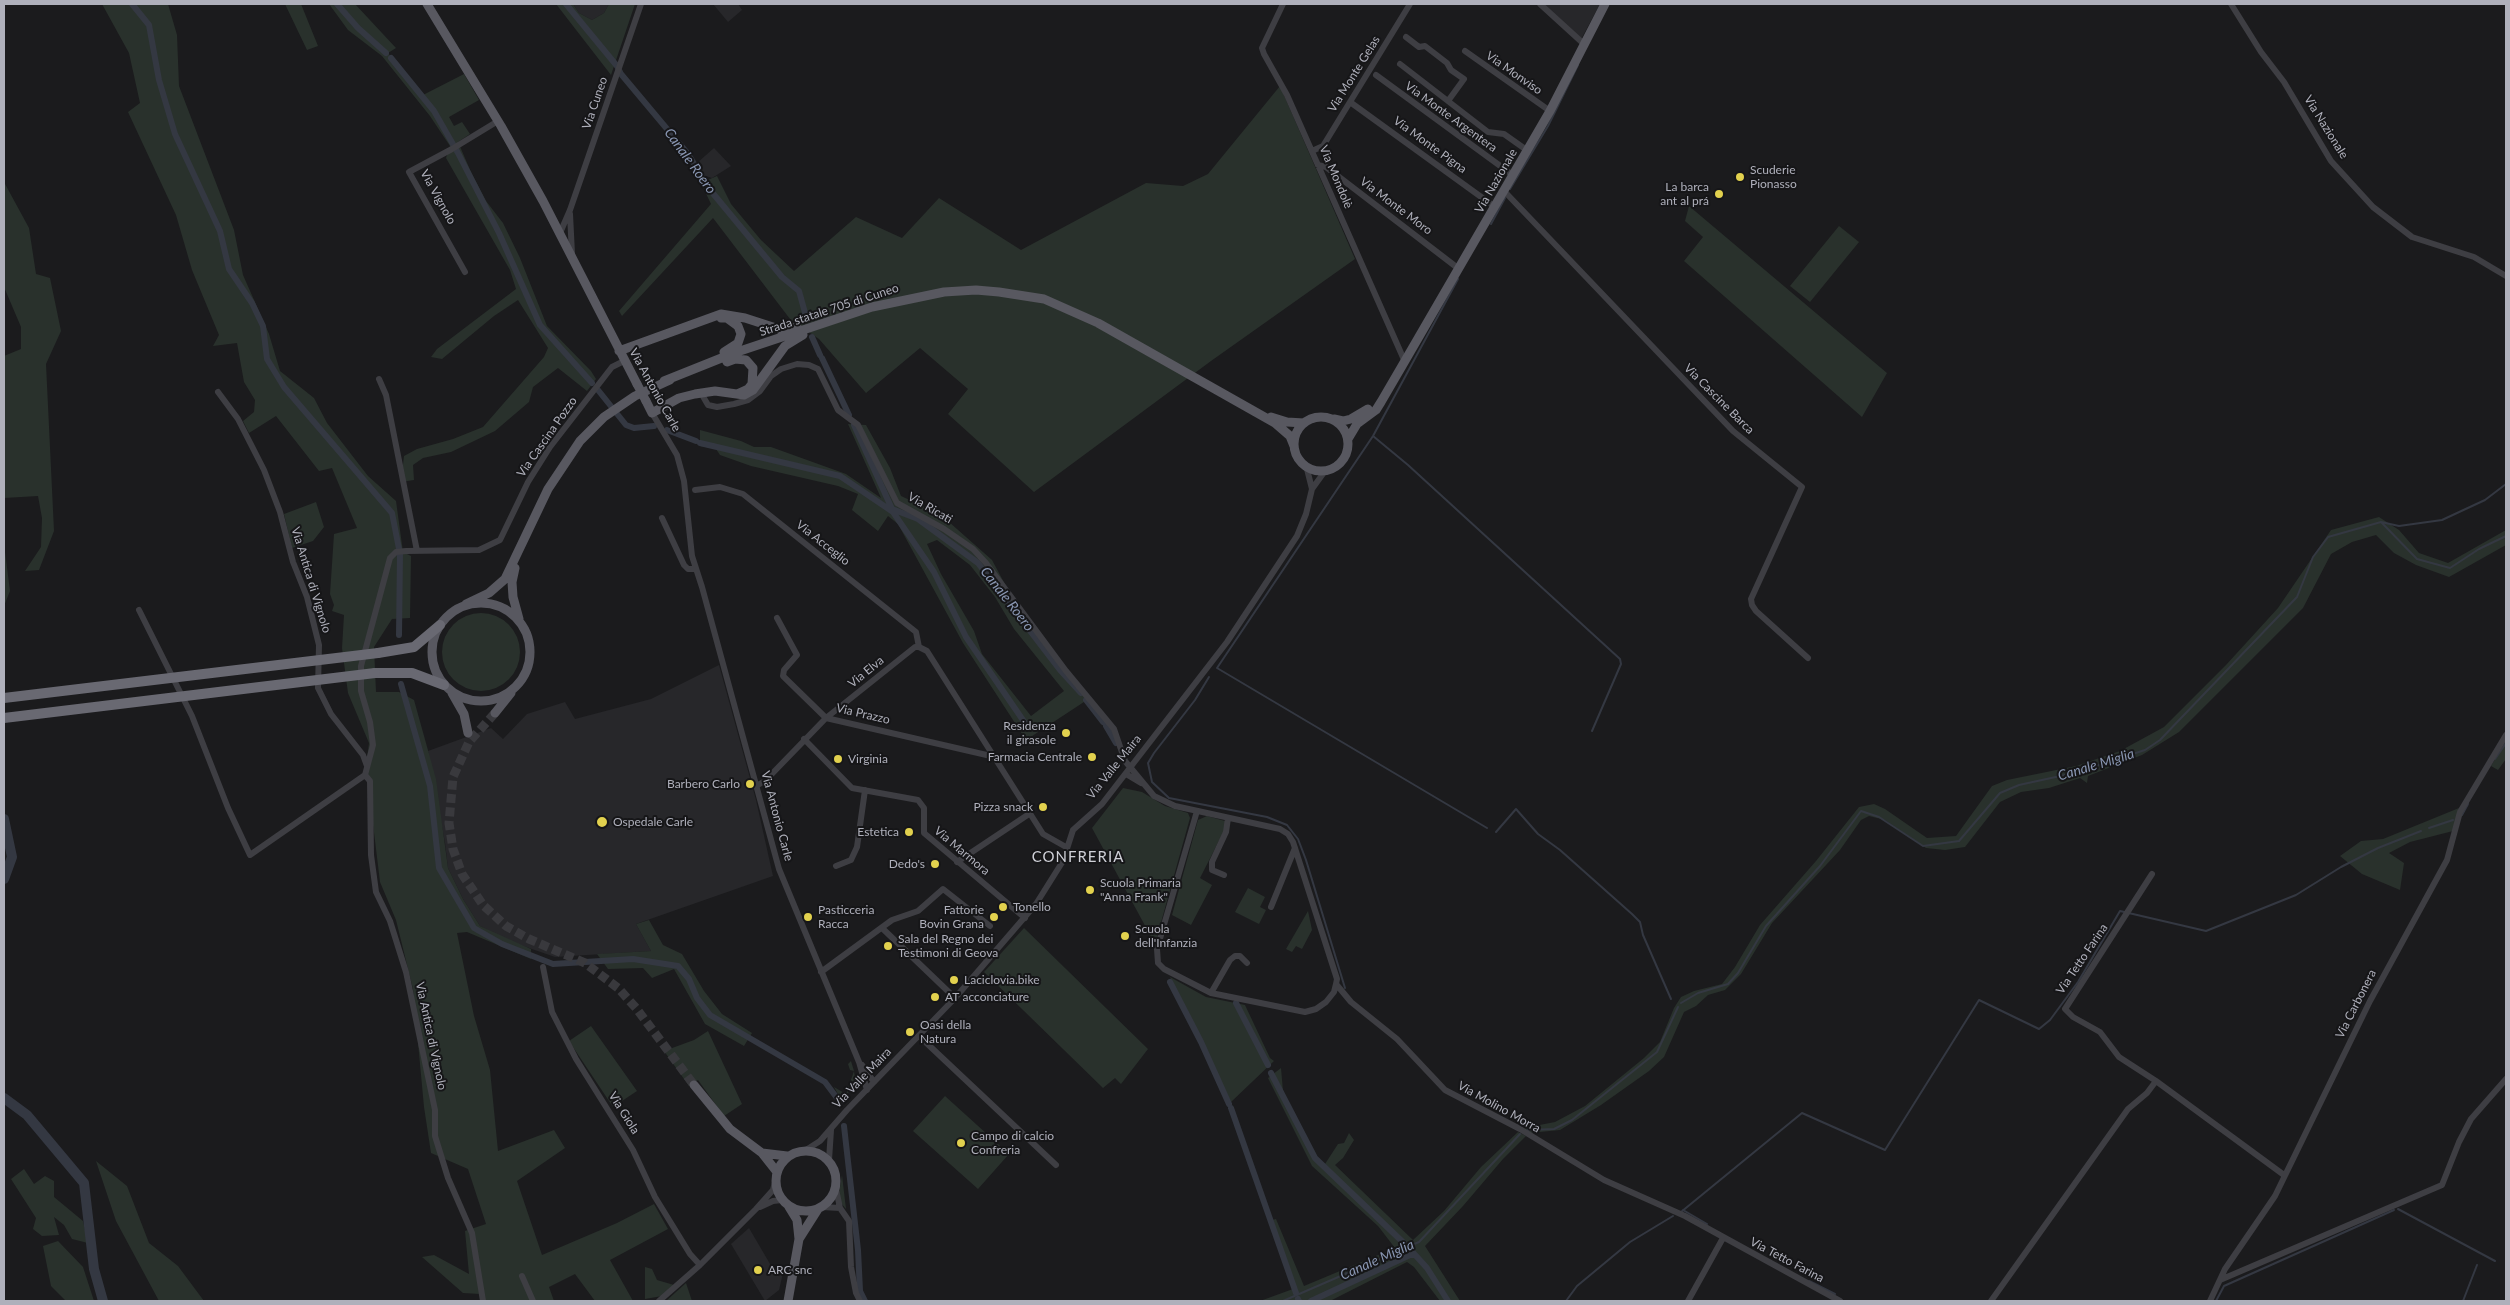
<!DOCTYPE html>
<html>
<head>
<meta charset="utf-8">
<style>
  body { margin:0 }
  #map { position:relative; width:2510px; height:1305px; overflow:hidden; background:#1b1b1d; font-family:Lato,sans-serif }
  canvas { display:block }
  .frame { position:absolute; inset:0; border:5px solid #afb0bb; pointer-events:none }
</style>
</head>
<body>
<div id="map">
<canvas width="2510" height="1305"></canvas>
<div class="frame"></div>
</div>
<script>
const g = document.querySelector('canvas').getContext('2d');
g.lineJoin = 'round';
function fillPath(path, color) {
  g.fillStyle = color;
  g.fill(path, 'evenodd');
}
function poly(rows) {
  const path = new Path2D();
  for (const r of rows) {
    if (r.length === 3) {
      path.moveTo(r[0] + r[2], r[1]);
      path.arc(r[0], r[1], r[2], 0, 2 * Math.PI);
      continue;
    }
    path.moveTo(r[0], r[1]);
    for (let i = 2; i < r.length; i += 2) path.lineTo(r[i], r[i + 1]);
  }
  return path;
}
function trace(path, color, width, dash) {
  g.strokeStyle = color;
  g.lineWidth = width;
  g.lineCap = dash ? 'butt' : 'round';
  g.setLineDash(dash || []);
  g.stroke(path);
}
function write(font, color, halo, rows, align = 'center') {
  g.font = font + ' Lato,sans-serif';
  g.lineWidth = 4;
  g.setLineDash([]);
  g.textBaseline = 'middle';
  g.strokeStyle = halo;
  g.fillStyle = color;
  for (const [text, x, y, turn = 0] of rows) {
    g.save();
    g.translate(x, y);
    g.rotate((+turn || 0) * Math.PI / 180);
    g.textAlign = isNaN(turn) ? turn : align;
    if (halo) g.strokeText(text, 0, 0);
    g.fillText(text, 0, 0);
    g.restore();
  }
}
const built = poly([
  [573,4,609,4,604,13,592,20,579,13],
  [713,4,738,4,742,10,728,22],
  [1540,4,1600,4,1579,43],
  [714,148,731,166,712,178,703,175,697,163],
  [719,665,756,800,773,876,636,924,651,951,555,957,506,940,480,926,463,899,448,868,445,843,428,751,491,728,503,739,527,714,565,702,575,719,651,699],
  [749,1228,773,1269,784,1269,779,1290,765,1301,731,1244]
]);
const green = poly([
  [102,4,168,4,177,35,179,86,234,230,243,275,269,334,280,371,314,398,327,423,368,476,396,501,403,552,411,556,410,618,392,619,374,647,376,692,399,692,414,700,436,779,448,868,463,899,480,926,531,949,531,959,467,932,457,933,474,1016,490,1070,498,1151,554,1130,565,1148,517,1181,542,1255,617,1223,654,1204,668,1229,610,1260,633,1301,595,1301,575,1274,549,1287,554,1301,484,1301,480,1294,463,1293,422,1257,434,1255,469,1274,465,1231,486,1224,468,1169,431,1153,424,1107,413,989,396,920,380,882,366,766,369,743,348,693,342,648,344,615,332,611,334,605,330,594,334,534,357,528,332,468,319,471,276,416,249,433,243,421,254,412,255,400,244,382,237,343,213,346,219,335,192,270,176,215,128,112,140,103,129,53],
  [285,4,301,4,318,46,307,50],
  [329,4,355,4,396,48,388,53,423,95,464,74,479,100,449,117,454,126,462,122,470,134,458,142,471,172,486,201,503,223,520,258,547,326,591,371,596,379,587,391,558,368,533,387,529,402,495,431,451,452,423,458,413,465,414,480,401,482,404,456,417,449,453,439,483,427,544,357,548,348,518,300,494,316,442,359,431,357,437,349,516,289,510,270,446,158,450,146,430,116,382,56,348,30],
  [556,4,573,4,579,13,592,20,604,13,609,4,635,4,611,75],
  [1280,86,1355,259,1211,361,1034,492,948,414,968,389,920,348,866,393,819,339,790,319,713,218,622,316,619,311,711,204,701,183,717,176,731,204,761,240,794,271,856,217,902,238,939,198,1021,250,1146,183,1183,186,1208,174],
  [4,182,29,228,36,274,50,278,61,331,46,364,54,531,39,570,25,571,41,547,42,518,38,496,4,498,4,356,21,349,21,327,4,287],
  [1689,206,1887,373,1862,417,1684,261,1703,237,1685,221],
  [1839,226,1859,242,1810,302,1790,286],
  [848,424,866,425,890,468,901,496,940,514,992,560,1007,588,1087,700,1026,740,963,643,898,524,888,516,878,531,852,510,858,494,838,486,751,466,720,455,716,449,700,446,700,430,741,441,754,447,771,447,846,474,881,498],
  [937,540,970,565,995,597,1014,629,1064,691,1031,716,982,654,974,631,941,574,927,544],
  [316,502,324,527,313,541,292,548,284,514],
  [2379,517,2399,530,2419,553,2448,563,2506,530,2506,545,2449,577,2416,565,2394,553,2376,535,2352,542,2331,554,2303,608,2179,732,2142,755,2088,776,2087,783,2080,778,2049,788,2021,792,2000,802,1965,847,1945,850,1926,848,1885,820,1869,816,1861,820,1840,850,1772,923,1741,974,1725,990,1708,995,1696,1006,1684,1012,1664,1057,1649,1071,1601,1105,1560,1130,1530,1133,1524,1128,1555,1122,1585,1106,1644,1058,1660,1042,1674,1008,1681,997,1694,991,1722,984,1735,967,1760,925,1816,861,1859,807,1874,804,1885,809,1927,838,1956,836,1992,786,2007,780,2076,766,2120,751,2164,727,2226,665,2278,608,2331,530],
  [4,544,10,591,4,606],
  [481,652,39],
  [2506,740,2506,759,2498,770,2491,766],
  [1123,788,1142,792,1165,806,1188,813,1190,818,1155,944,1092,828],
  [2459,808,2453,831,2410,842,2389,853,2404,863,2400,890,2362,874,2340,856,2361,841,2383,839],
  [1207,816,1225,821,1226,827,1200,878,1212,885,1191,925,1172,915,1198,820],
  [1248,888,1265,897,1260,907,1266,910,1259,924,1235,912],
  [1308,911,1312,930,1302,949,1296,946,1292,952,1286,949],
  [649,920,663,945,682,954,704,991,722,1014,752,1033,744,1046,705,1024,674,969,652,978,643,968,608,969,597,954,651,951,636,924],
  [1024,928,1148,1049,1121,1084,1115,1078,1103,1088,984,972],
  [1170,977,1206,997,1245,1005,1270,1058,1274,1061,1231,1102],
  [591,1026,637,1091,613,1107,569,1041],
  [708,1031,742,1104,724,1116,698,1080,689,1086,664,1051,694,1040],
  [851,1061,854,1071,855,1078,851,1089,842,1101,834,1087,846,1094,854,1071,850,1070,848,1064],
  [1281,1068,1283,1091,1317,1158,1325,1164,1338,1144,1344,1143,1349,1133,1354,1140,1343,1158,1335,1165,1413,1240,1444,1211,1481,1167,1518,1132,1526,1136,1503,1159,1463,1206,1425,1246,1460,1301,1440,1301,1414,1267,1407,1262,1330,1301,1260,1301,1293,1289,1268,1221,1276,1219,1304,1286,1395,1248,1378,1226,1312,1166,1268,1078],
  [945,1096,1009,1154,978,1189,913,1131],
  [96,1161,127,1186,149,1243,178,1266,204,1301,159,1301,116,1221],
  [24,1169,34,1184,45,1176,54,1181,54,1197,83,1221,88,1243,72,1239,64,1225,54,1217,59,1235,42,1236,33,1229,36,1218,11,1179],
  [842,1175,846,1209,841,1203,839,1193],
  [58,1241,83,1267,94,1301,66,1301,51,1286,43,1246],
  [645,1267,652,1269,657,1280,674,1285,662,1296,645,1299],
  [686,1283,692,1301,666,1301]
]);
const stream = poly([
  [1510,189,1548,126,1578,65],
  [1491,224,1505,198],
  [1458,279,1373,436,1217,668,1487,828],
  [1373,436,1408,465,1620,659,1621,664,1592,731],
  [2381,522,2399,526,2442,520,2485,500,2506,484],
  [1209,677,1195,700,1154,753,1148,763,1152,782,1169,798,1267,817,1287,825,1298,839,1306,860,1345,988],
  [2495,759,2506,743],
  [2462,815,2468,804],
  [2429,828,2453,820],
  [1496,832,1516,809,1538,834,1560,850,1632,914,1640,922,1643,935,1671,999],
  [1681,1003,1698,993,1728,984,1738,973,1766,926,1820,866,1861,811,1879,817,1923,846,1959,841,2000,793,2019,785,2074,773,2145,750,2160,740,2297,597,2313,557,2328,537,2381,522,2417,559,2450,568,2479,549,2506,536],
  [1528,1130,1554,1129,1572,1120,1657,1052,1678,1007],
  [2398,1209,2495,1261],
  [1683,1210,1707,1224],
  [1681,1212,1802,1113,1885,1150,1979,1000,2039,1029,2050,1020,2078,982,2120,911,2206,931,2296,895,2341,867,2378,848,2421,831],
  [1809,1281,1835,1294],
  [1283,1301,1419,1242,1520,1134],
  [1566,1301,1577,1286,1630,1242,1673,1216],
  [2216,1301,2224,1286,2394,1210],
  [2463,1301,2477,1265]
]);
const canal = poly([
  [132,4,149,25,159,80,175,134,220,231,229,269,252,303,263,326,267,359,284,387,392,513,400,554,399,635],
  [337,4,358,28,386,53],
  [566,4,617,66,621,74,688,154,711,191,782,277,799,291,807,320],
  [391,58,434,111,458,153,499,233,540,325,592,383],
  [812,337,820,355],
  [822,358,849,415],
  [598,390,626,425,634,428,654,426],
  [854,425,892,509,918,519,978,563,1060,670,1081,693],
  [667,430,696,441],
  [700,443,840,476,893,512,934,572,966,637,1027,726],
  [401,684,430,786,439,868,474,928,502,944,553,964,633,959,678,966,689,979,697,998,710,1015,825,1082,840,1102],
  [1086,700,1103,722],
  [1106,726,1116,743],
  [1170,982,1201,1042,1229,1104],
  [1236,1003,1268,1065],
  [1271,1073,1315,1158,1408,1247,1427,1268,1448,1301],
  [1231,1108,1296,1293],
  [844,1126,858,1250,860,1291,865,1301],
  [1298,1299,1299,1301],
  [1311,1301,1410,1255,1415,1255]
]);
const river = poly([
  [4,819,12,857,4,879],
  [4,1098,27,1115,84,1183,94,1269,103,1301]
]);
const majorTunnel = poly([
  [495,713,469,742,453,777,449,823,453,849,462,874,483,905,506,926,529,939,585,963,618,988,636,1008,694,1085]
]);
const minor = poly([
  [1283,4,1262,48,1264,54,1287,95,1405,362],
  [1540,4,1585,45],
  [2231,4,2261,52,2284,82,2331,161,2373,207,2412,237,2474,257,2506,276],
  [1406,37,1419,47,1425,46,1447,63,1451,70,1464,79,1448,101],
  [1465,51,1550,111],
  [1400,64,1488,132,1504,134,1528,151],
  [1376,75,1514,176],
  [1350,102,1495,207],
  [1312,151,1323,146,1410,4],
  [1318,165,1326,167,1459,269],
  [1505,192,1733,431,1802,487,1751,599,1752,605,1756,611,1808,658],
  [570,214,572,254],
  [560,233,570,210,641,4],
  [465,272,409,172,452,149,498,121],
  [379,379,386,395,417,551],
  [218,392,238,419,264,470,280,512,293,562,307,597,319,645,318,688,331,714,363,755,367,766],
  [701,393,708,405,717,407,734,404,748,400,760,391,771,376,781,369,797,364,809,365,818,369,838,410,858,425,897,503,944,529,973,549,986,563,1066,671,1114,729,1125,761,1154,796,1175,806,1280,829,1288,834,1293,842,1337,979,1336,984,1351,1002,1397,1039,1445,1090,1520,1129,1604,1180,1685,1216,1840,1301],
  [652,413,677,455,684,481,692,556,702,587,779,869,859,1062,867,1090],
  [1302,463,1307,469,1312,489],
  [695,490,720,487,743,494,916,632,919,647],
  [662,518,684,565,688,569,696,569],
  [139,610,192,716,228,808,250,855,365,775],
  [777,618,797,655,784,670,783,676,826,718,991,756],
  [804,739,852,788,918,800,924,808,924,833,1025,918],
  [1126,774,1141,783],
  [365,775,373,745,370,722,361,691,361,666,390,558,396,552,406,551,479,550,500,540,528,482,550,447,612,367,624,361],
  [365,775,370,781,371,855,376,892,390,921,406,972,435,1110,435,1136,448,1178,472,1233,483,1301],
  [756,786,765,781,826,718,915,647,919,647,927,651,1043,834,1066,847],
  [1197,811,1157,949,1158,963,1164,969,1211,993,1305,1012,1316,1009,1326,1002,1334,992,1336,984],
  [957,862,1029,814],
  [836,866,851,860,857,847,865,790],
  [2152,874,2065,1009,2073,1017,2100,1032,2119,1057,2156,1081,2284,1175],
  [1224,875,1212,870,1212,862,1226,832,1228,818],
  [1271,907,1295,848],
  [882,928,955,998],
  [543,967,552,1012,576,1059,633,1150,655,1197,690,1254,700,1265],
  [821,972,892,920,918,911,943,889,990,926],
  [1211,993,1230,960,1235,956,1240,956,1247,963],
  [919,1036,1056,1165],
  [862,1065,874,1082],
  [806,1150,820,1141,847,1110,955,998,1036,904,1063,861,1073,830,1102,804,1227,642,1297,536,1306,514,1312,489,1325,471],
  [829,1160,831,1130],
  [836,1189,840,1208,849,1221,851,1267,856,1293,860,1301],
  [760,1207,773,1201,782,1200],
  [822,1207,840,1208],
  [522,1276,533,1301],
  [2220,1280,2442,1185,2459,1142,2471,1119,2506,1079],
  [659,1301,700,1265,756,1209,773,1190,775,1182],
  [1688,1301,1723,1238],
  [1991,1301,2128,1109,2147,1093,2156,1081],
  [2210,1301,2225,1269,2275,1196,2370,1001,2447,860,2460,812,2506,735]
]);
const major = poly([
  [427,4,501,126,543,201,637,384],
  [721,318,727,318,738,326,741,334,738,343,724,352],
  [619,351,721,314,745,318,779,329,797,327],
  [727,362,735,359,746,360,753,368,752,384,748,389,737,394],
  [664,381,734,353,872,307,944,292,976,290,999,292,1044,299,1098,323,1275,423,1290,436,1294,446],
  [646,401,652,413,679,398,695,394,715,391,744,395,753,390,785,346,803,335],
  [1321,444,27],
  [1271,417,1287,422,1304,423],
  [1334,419,1343,421,1351,419,1368,409],
  [1348,439,1357,424,1376,410,1381,402,1402,366,1550,111,1605,4],
  [515,568,512,582,513,597,519,619],
  [481,652,49],
  [466,604,489,593,505,579,548,489,580,441,604,417,635,396,670,380],
  [452,693,464,714,468,733],
  [495,713,511,693],
  [694,1085,730,1129,762,1153,777,1172],
  [806,1181,30],
  [762,1153,787,1156],
  [799,1239,818,1209],
  [788,1301,799,1239,797,1220,789,1207]
]);
const highway = poly([
  [378,653,414,647,440,625],
  [375,673,412,673,444,685]
]);
const majorBridge = poly([
  [637,384,646,401]
]);
const highwayBridge = poly([
  [4,698,378,653],
  [4,718,375,673]
]);
const markers = [
  [1740,177,5,"#e2d14e"],
  [1719,194,5,"#e2d14e"],
  [1066,733,5,"#e2d14e"],
  [1092,757,5,"#e2d14e"],
  [838,759,5,"#e2d14e"],
  [750,784,5,"#e2d14e"],
  [1043,807,5,"#e2d14e"],
  [602,822,6,"#e2d14e"],
  [909,832,5,"#e2d14e"],
  [935,864,5,"#e2d14e"],
  [1090,890,5,"#e2d14e"],
  [1003,907,5,"#e2d14e"],
  [808,917,5,"#e2d14e"],
  [994,917,5,"#e2d14e"],
  [1125,936,5,"#e2d14e"],
  [888,946,5,"#e2d14e"],
  [954,980,5,"#e2d14e"],
  [935,997,5,"#e2d14e"],
  [910,1032,5,"#e2d14e"],
  [961,1143,5,"#e2d14e"],
  [758,1270,5,"#e2d14e"]
];
const streetNames = [
  ["Via Monviso",1514,73,35],
  ["Via Monte Gelas",1354,74,-58],
  ["Via Cuneo",595,103,-71],
  ["Via Monte Argentera",1451,117,36],
  ["Via Nazionale",2326,127,58],
  ["Via Monte Pigna",1430,145,36],
  ["Via Mondolè",1336,177,67],
  ["Via Nazionale",1496,181,-60],
  ["Via Vignolo",438,197,61],
  ["Via Monte Moro",1396,206,37],
  ["Strada statale 705 di Cuneo",829,310,-18],
  ["Via Antonio Carle",655,390,61],
  ["Via Cascine Barca",1719,399,45],
  ["Via Cascina Pozzo",547,437,-55],
  ["Via Ricati",930,508,30],
  ["Via Acceglio",823,543,38],
  ["Via Antica di Vignolo",311,580,73],
  ["Via Elva",866,672,-39],
  ["Via Prazzo",863,714,13],
  ["Via Valle Maira",1114,767,-51],
  ["Via Antonio Carle",777,816,75],
  ["Via Marmora",962,851,40],
  ["Via Tetto Farina",2082,959,-56],
  ["Via Carbonera",2356,1004,-63],
  ["Via Antica di Vignolo",431,1036,78],
  ["Via Valle Maira",862,1078,-46],
  ["Via Molino Morra",1499,1107,29],
  ["Via Giola",624,1113,58],
  ["Via Tetto Farina",1787,1260,28]
];
const poiNames = [
  ["Scuderie",1750,170],
  ["Pionasso",1750,184],
  ["La barca",1709,187,"right"],
  ["ant al prá",1709,201,"right"],
  ["Residenza",1056,726,"right"],
  ["il girasole",1056,740,"right"],
  ["Farmacia Centrale",1082,757,"right"],
  ["Virginia",848,759],
  ["Barbero Carlo",740,784,"right"],
  ["Pizza snack",1033,807,"right"],
  ["Ospedale Carle",613,822],
  ["Estetica",899,832,"right"],
  ["Dedo's",925,864,"right"],
  ["Scuola Primaria",1100,883],
  ["\"Anna Frank\"",1100,897],
  ["Tonello",1013,907],
  ["Pasticceria",818,910],
  ["Racca",818,924],
  ["Fattorie",984,910,"right"],
  ["Bovin Grana",984,924,"right"],
  ["Scuola",1135,929],
  ["dell'Infanzia",1135,943],
  ["Sala del Regno dei",898,939],
  ["Testimoni di Geova",898,953],
  ["Laciclovia.bike",964,980],
  ["AT acconciature",945,997],
  ["Oasi della",920,1025],
  ["Natura",920,1039],
  ["Campo di calcio",971,1136],
  ["Confreria",971,1150],
  ["ARC snc",768,1270]
];
const waterNames = [
  ["Canale Roero",690,161,54],
  ["Canale Roero",1007,599,52],
  ["Canale Miglia",2096,765,-17],
  ["Canale Miglia",1377,1260,-24]
];
const quarterNames = [
  ["CONFRERIA",1078,857]
];
fillPath(built, '#27272a');
fillPath(green, '#29312c');
trace(stream, '#343842', 2);
trace(canal, '#343842', 6);
trace(river, '#343842', 10);
trace(majorTunnel, '#39393d', 9, [9, 4.5]);
trace(minor, '#3e3e43', 6);
trace(major, '#585860', 9);
trace(highway, '#696972', 10);
trace(majorBridge, '#585860', 9);
trace(highwayBridge, '#696972', 10);
for (const [x, y, r, color] of markers) {
  const dot = new Path2D();
  dot.arc(x, y, r, 0, 2 * Math.PI);
  g.fillStyle = color;
  g.fill(dot);
  trace(dot, '#161618', 2);
}
write('12px', '#afb0bb', '#161618', streetNames);
write('12px', '#afb0bb', '#161618', poiNames, 'left');
write('italic 14px', '#8996b2', '#161618', waterNames);
g.letterSpacing = '1px';
write('15px', '#cfd0d7', '#161618', quarterNames);
g.letterSpacing = '0px';
</script>
</body>
</html>
